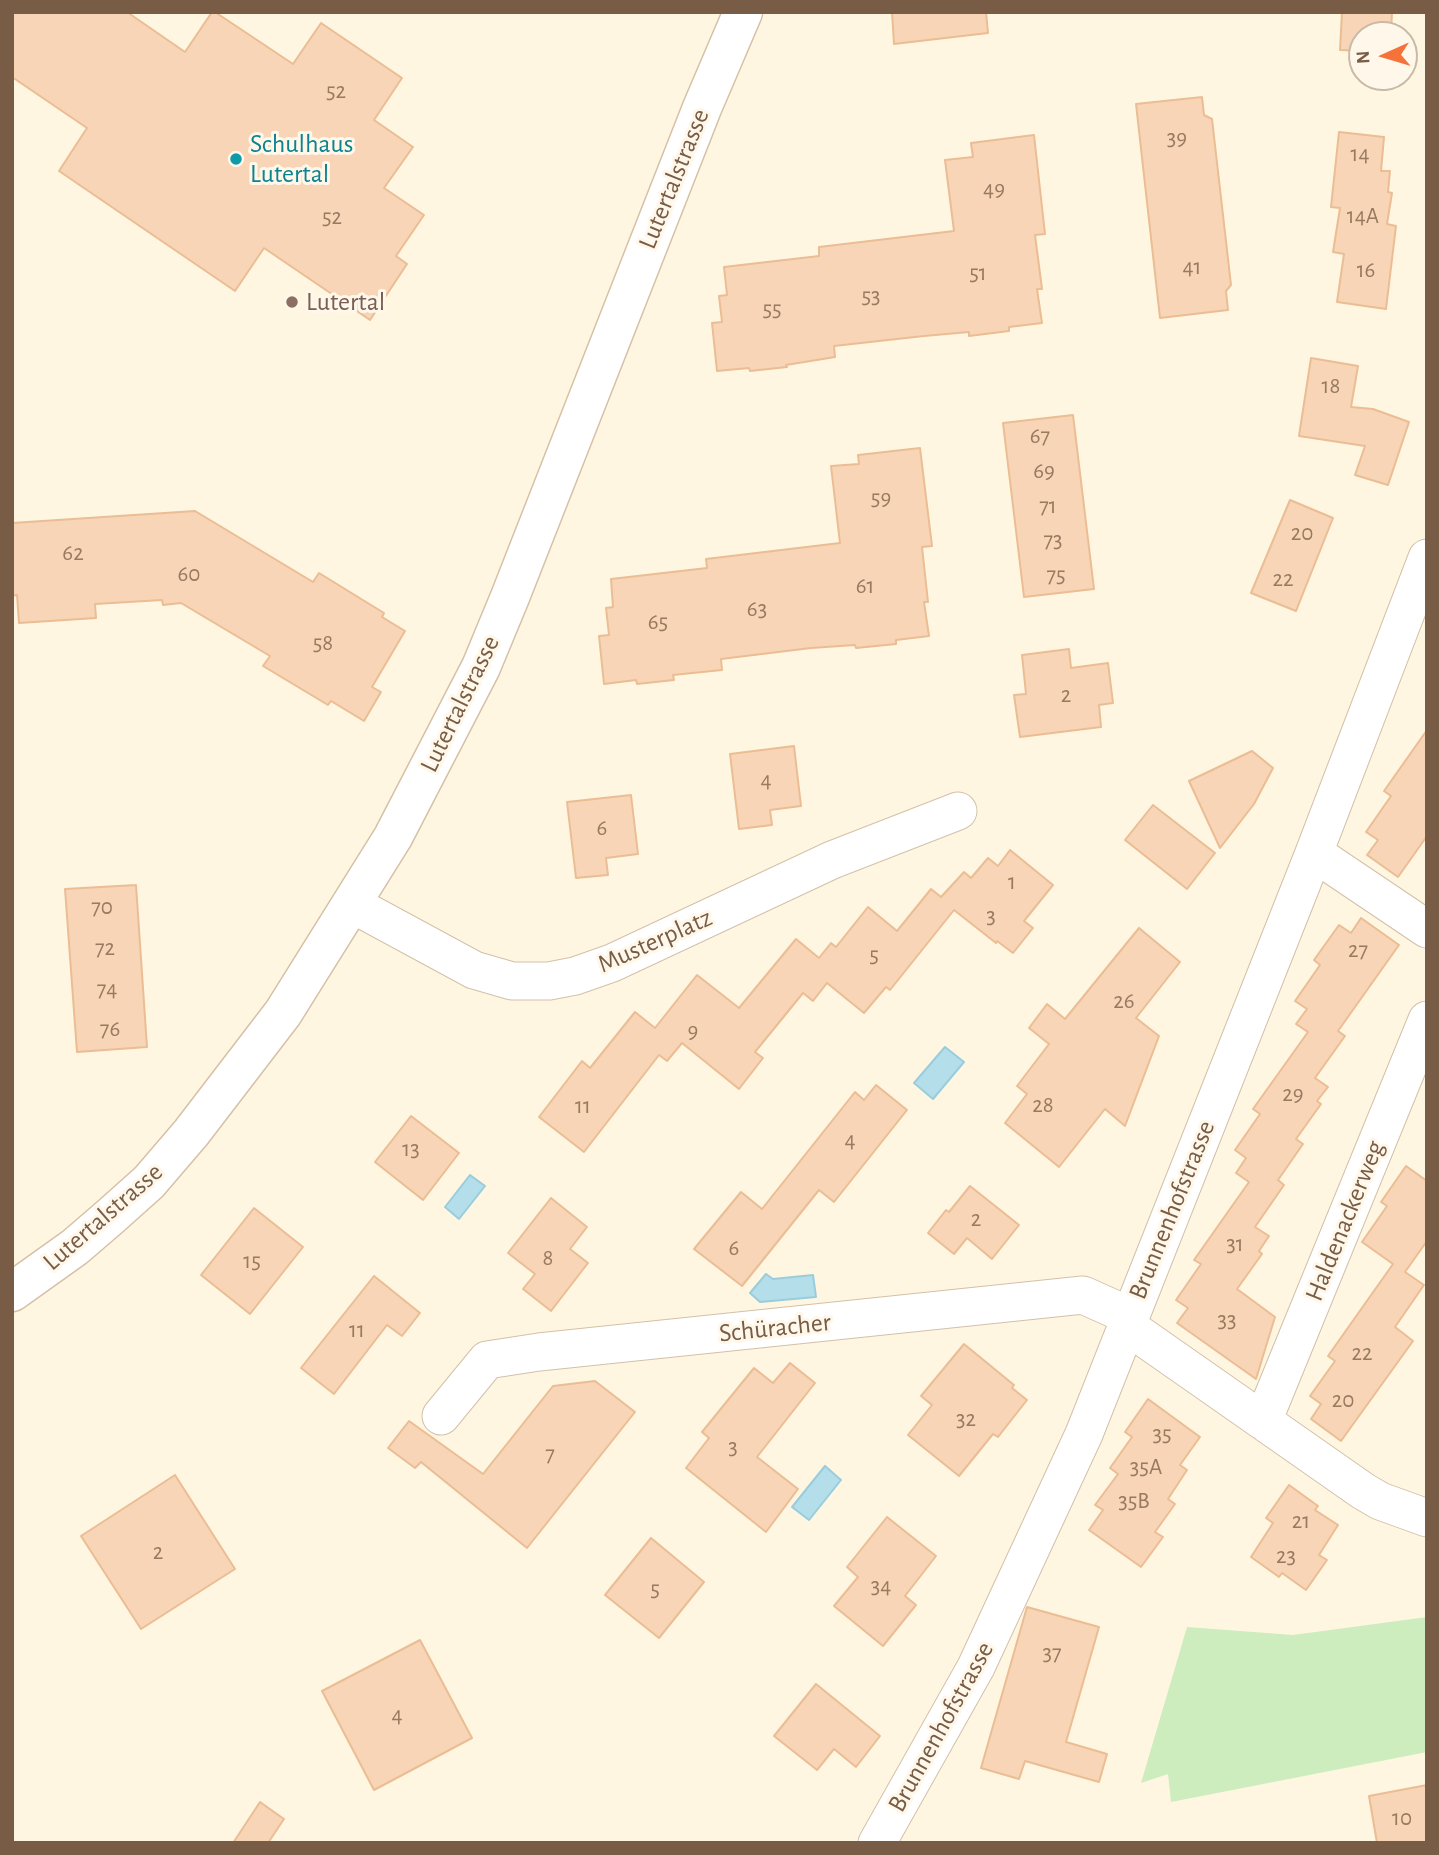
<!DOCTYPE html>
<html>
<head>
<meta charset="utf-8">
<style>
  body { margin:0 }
  #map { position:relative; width:1439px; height:1855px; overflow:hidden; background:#fff6e1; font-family:"Alegreya Sans",sans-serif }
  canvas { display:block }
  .frame { position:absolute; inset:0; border:14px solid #785c45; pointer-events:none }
  .north { position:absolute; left:1348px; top:21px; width:70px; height:70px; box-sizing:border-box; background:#fff8ea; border:2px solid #c9baa8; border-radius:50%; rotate:266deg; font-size:19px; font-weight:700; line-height:28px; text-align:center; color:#785c45 }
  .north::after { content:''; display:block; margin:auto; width:24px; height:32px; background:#f57339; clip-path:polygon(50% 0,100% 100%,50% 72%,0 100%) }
</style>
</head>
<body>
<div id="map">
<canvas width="1439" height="1855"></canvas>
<div class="frame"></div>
<div class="north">N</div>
</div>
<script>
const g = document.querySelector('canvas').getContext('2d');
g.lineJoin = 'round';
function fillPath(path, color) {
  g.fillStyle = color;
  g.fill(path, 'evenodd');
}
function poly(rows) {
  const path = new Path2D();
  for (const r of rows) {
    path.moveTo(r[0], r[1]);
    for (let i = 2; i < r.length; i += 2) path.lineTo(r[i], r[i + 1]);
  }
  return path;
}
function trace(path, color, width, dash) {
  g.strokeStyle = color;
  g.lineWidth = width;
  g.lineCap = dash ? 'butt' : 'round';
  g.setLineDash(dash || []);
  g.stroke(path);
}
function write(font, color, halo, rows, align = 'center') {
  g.font = font + ' "Alegreya Sans",sans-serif';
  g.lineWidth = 6;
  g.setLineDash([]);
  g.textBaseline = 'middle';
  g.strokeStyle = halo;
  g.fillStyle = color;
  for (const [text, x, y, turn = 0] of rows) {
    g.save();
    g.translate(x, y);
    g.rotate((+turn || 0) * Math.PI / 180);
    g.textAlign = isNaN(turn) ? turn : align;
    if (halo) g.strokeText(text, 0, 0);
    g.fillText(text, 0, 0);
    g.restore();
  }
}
const green = poly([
  [1427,1617,1427,1752,1171,1802,1168,1774,1141,1783,1187,1627,1293,1635]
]);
const water = poly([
  [945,1047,964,1062,933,1099,914,1083,945,1047],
  [470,1175,485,1186,459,1219,445,1207,470,1175],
  [766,1274,773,1279,813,1275,816,1297,760,1302,750,1293,766,1274],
  [825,1466,841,1480,809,1520,792,1507,825,1466]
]);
const building = poly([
  [12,12,127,12,185,52,212,12,215,12,293,64,321,23,402,78,374,120,413,147,384,188,424,215,396,256,407,264,370,320,264,248,235,291,59,171,87,128,12,77,12,12],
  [892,12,986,12,988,33,894,44,892,12],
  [1342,12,1392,12,1391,35,1362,35,1362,51,1340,50,1342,12],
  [1202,97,1204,115,1212,119,1231,285,1226,291,1228,310,1160,318,1136,104,1202,97],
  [1339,132,1384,137,1381,171,1390,171,1388,192,1392,193,1387,224,1396,226,1386,309,1337,302,1344,254,1333,252,1340,208,1331,207,1339,132],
  [1034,135,1045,234,1035,235,1042,289,1037,289,1042,323,1009,327,1009,331,969,336,969,332,924,336,834,346,835,357,786,365,787,367,750,371,749,368,717,371,712,323,722,322,719,296,727,295,724,267,819,256,819,247,954,231,945,160,973,157,971,143,1034,135],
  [1311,358,1358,366,1351,407,1373,409,1409,422,1388,485,1355,475,1365,446,1299,436,1311,358],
  [1073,415,1094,589,1024,597,1003,423,1073,415],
  [920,448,932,546,922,547,928,602,924,602,929,636,896,640,896,644,856,648,855,645,811,648,721,659,722,670,673,675,674,680,637,684,636,680,604,684,599,636,609,635,606,608,613,607,611,579,707,568,706,559,840,543,831,466,859,464,858,455,920,448],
  [1290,500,1333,518,1296,611,1251,593,1290,500],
  [195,511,313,582,319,573,384,613,382,617,405,631,372,687,381,692,364,721,331,701,328,705,263,666,270,656,181,603,163,605,162,600,95,604,96,618,19,623,17,595,12,596,12,523,195,511],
  [1069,649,1071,668,1108,663,1113,703,1099,705,1101,727,1020,737,1014,695,1026,694,1022,655,1069,649],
  [1427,730,1427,836,1398,877,1367,855,1378,840,1366,832,1391,796,1384,791,1427,730],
  [794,746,801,806,770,810,772,825,739,829,730,754,794,746],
  [1252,751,1273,768,1254,804,1220,848,1189,781,1252,751],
  [631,795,638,854,606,858,608,875,576,878,567,802,631,795],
  [1153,805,1215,853,1187,889,1125,840,1153,805],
  [1010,850,1053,885,1024,921,1033,928,1013,953,997,941,996,943,954,910,890,990,886,987,864,1013,827,983,813,1001,803,993,755,1052,763,1058,739,1089,682,1043,667,1061,659,1055,584,1152,539,1117,582,1061,590,1068,635,1012,655,1028,697,975,739,1008,796,939,819,958,831,943,836,947,868,907,897,931,931,889,941,897,964,872,971,878,988,858,998,866,1010,850],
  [136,885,147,1047,77,1052,65,889,136,885],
  [1361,918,1399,945,1338,1031,1345,1036,1315,1078,1328,1087,1317,1101,1321,1104,1296,1139,1303,1144,1278,1180,1284,1185,1255,1227,1269,1236,1259,1251,1262,1254,1237,1289,1275,1317,1256,1379,1177,1323,1188,1308,1176,1300,1201,1264,1194,1260,1249,1182,1236,1173,1246,1158,1235,1150,1260,1114,1253,1109,1308,1032,1296,1024,1307,1009,1295,1001,1320,965,1314,960,1339,925,1351,933,1361,918],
  [1139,928,1180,962,1136,1018,1159,1036,1125,1126,1105,1109,1059,1167,1005,1123,1027,1094,1017,1086,1049,1044,1029,1028,1047,1004,1065,1019,1139,928],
  [876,1085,907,1110,834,1202,819,1190,742,1286,694,1249,741,1192,762,1209,855,1092,864,1100,876,1085],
  [411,1116,459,1153,423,1200,375,1162,411,1116],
  [1406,1166,1427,1181,1427,1241,1405,1272,1424,1285,1395,1327,1413,1341,1341,1441,1311,1419,1321,1404,1310,1396,1335,1361,1328,1356,1393,1264,1362,1242,1387,1206,1381,1202,1406,1166],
  [970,1186,1019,1225,992,1259,967,1238,954,1254,928,1233,946,1210,949,1212,970,1186],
  [551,1198,587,1227,570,1249,588,1263,551,1311,523,1289,535,1274,508,1253,551,1198],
  [254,1208,303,1247,250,1314,201,1275,254,1208],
  [374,1276,420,1313,402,1336,387,1325,334,1394,301,1368,374,1276],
  [964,1344,1014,1385,1012,1388,1027,1400,998,1437,993,1434,959,1476,908,1435,932,1405,921,1396,964,1344],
  [790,1363,815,1383,757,1457,798,1489,766,1532,686,1468,709,1438,702,1432,754,1368,773,1383,790,1363],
  [595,1381,635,1412,527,1548,421,1462,415,1468,388,1448,409,1421,483,1474,553,1386,595,1381],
  [1148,1399,1200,1437,1180,1465,1187,1470,1168,1499,1175,1504,1155,1532,1163,1537,1141,1567,1089,1530,1103,1510,1095,1505,1118,1474,1110,1468,1132,1437,1125,1432,1148,1399],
  [175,1475,235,1569,141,1629,81,1536,175,1475],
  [1289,1485,1318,1506,1315,1510,1338,1525,1319,1555,1327,1560,1306,1590,1282,1573,1279,1577,1251,1557,1273,1523,1266,1518,1289,1485],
  [887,1517,936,1556,905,1596,916,1605,883,1646,834,1606,858,1577,847,1567,887,1517],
  [651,1538,704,1582,659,1638,605,1595,651,1538],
  [1027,1607,1099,1627,1066,1742,1107,1754,1099,1782,1025,1761,1019,1779,981,1768,1027,1607],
  [420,1640,472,1738,374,1790,322,1691,420,1640],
  [816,1684,880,1736,856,1767,834,1749,817,1770,774,1736,816,1684],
  [1427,1785,1427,1843,1377,1843,1369,1796,1427,1785],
  [260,1802,284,1819,268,1843,233,1843,260,1802]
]);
const street = poly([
  [1314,853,1427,929],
  [352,904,474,970,512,981,549,981,575,976,612,963,832,860,958,811],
  [1127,1326,1363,1491,1380,1501,1427,1518],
  [441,1416,487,1360,539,1352,1083,1295,1130,1316],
  [1263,1421,1427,1020],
  [877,1843,976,1667,1084,1434,1314,853,1427,558]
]);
const secondary = poly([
  [12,1292,75,1247,111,1216,149,1182,191,1133,283,1013,393,837,481,667,510,597,702,108,743,12]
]);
const markers = [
  [236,159,7,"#0f9aa8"],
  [292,302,7,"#8d6e63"]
];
const numberNames = [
  ["52",336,91],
  ["39",1177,138],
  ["14",1360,154],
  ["49",994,189],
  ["14A",1363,216],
  ["52",332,217],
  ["41",1192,267],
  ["16",1366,270],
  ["51",978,273],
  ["53",871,296],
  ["55",772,309],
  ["18",1331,386],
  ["67",1040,436],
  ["69",1044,471],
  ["59",881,498],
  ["71",1048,506],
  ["20",1302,533],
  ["73",1053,540],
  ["62",73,553],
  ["60",189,574],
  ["75",1056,575],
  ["22",1283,579],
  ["61",865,586],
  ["63",757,609],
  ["65",658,622],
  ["58",323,643],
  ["2",1066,695],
  ["4",766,780],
  ["6",602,828],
  ["1",1012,882],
  ["70",102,907],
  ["3",991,916],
  ["72",105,948],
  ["27",1358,950],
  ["5",874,955],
  ["74",107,989],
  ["26",1124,1001],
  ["76",110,1029],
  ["9",693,1031],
  ["29",1293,1094],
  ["28",1043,1105],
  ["11",583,1106],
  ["4",850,1140],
  ["13",411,1149],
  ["2",976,1219],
  ["31",1235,1244],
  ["6",734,1248],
  ["8",548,1258],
  ["15",252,1261],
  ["33",1227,1320],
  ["11",357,1330],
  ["22",1362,1353],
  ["20",1343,1400],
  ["32",966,1419],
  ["35",1162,1434],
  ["3",733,1447],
  ["7",550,1454],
  ["35A",1146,1467],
  ["35B",1134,1501],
  ["21",1301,1521],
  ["2",158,1552],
  ["23",1286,1556],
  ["34",881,1586],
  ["5",655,1589],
  ["37",1052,1653],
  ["4",397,1715],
  ["10",1402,1818]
];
const cultureNames = [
  ["Schulhaus",250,144],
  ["Lutertal",250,174]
];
const streetNames = [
  ["Lutertalstrasse",674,179,-68],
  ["Lutertalstrasse",460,704,-64],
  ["Musterplatz",655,941,-24],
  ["Brunnenhofstrasse",1172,1210,-68],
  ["Lutertalstrasse",103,1217,-41],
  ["Haldenackerweg",1345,1221,-68],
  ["Schüracher",775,1328,-6],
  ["Brunnenhofstrasse",941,1727,-61]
];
const educationNames = [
  ["Lutertal",306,302]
];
fillPath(green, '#cdedbe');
fillPath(water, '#b4deea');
trace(water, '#99cddd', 2);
fillPath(building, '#f7d5b6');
trace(building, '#ebbd94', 2);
trace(street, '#d3c0a9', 39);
trace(secondary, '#d6c0a6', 41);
trace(street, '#fff', 37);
trace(secondary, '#fff', 38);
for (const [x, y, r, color] of markers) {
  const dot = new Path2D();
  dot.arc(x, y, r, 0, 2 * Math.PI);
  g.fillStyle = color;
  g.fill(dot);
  trace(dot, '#fff8ea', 2.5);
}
write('23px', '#987a61', null, numberNames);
write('26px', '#0d838f', '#fff8ea', cultureNames, 'left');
write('26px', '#785c45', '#fff8ea', streetNames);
write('26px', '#785e54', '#fff8ea', educationNames, 'left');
</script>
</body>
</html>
